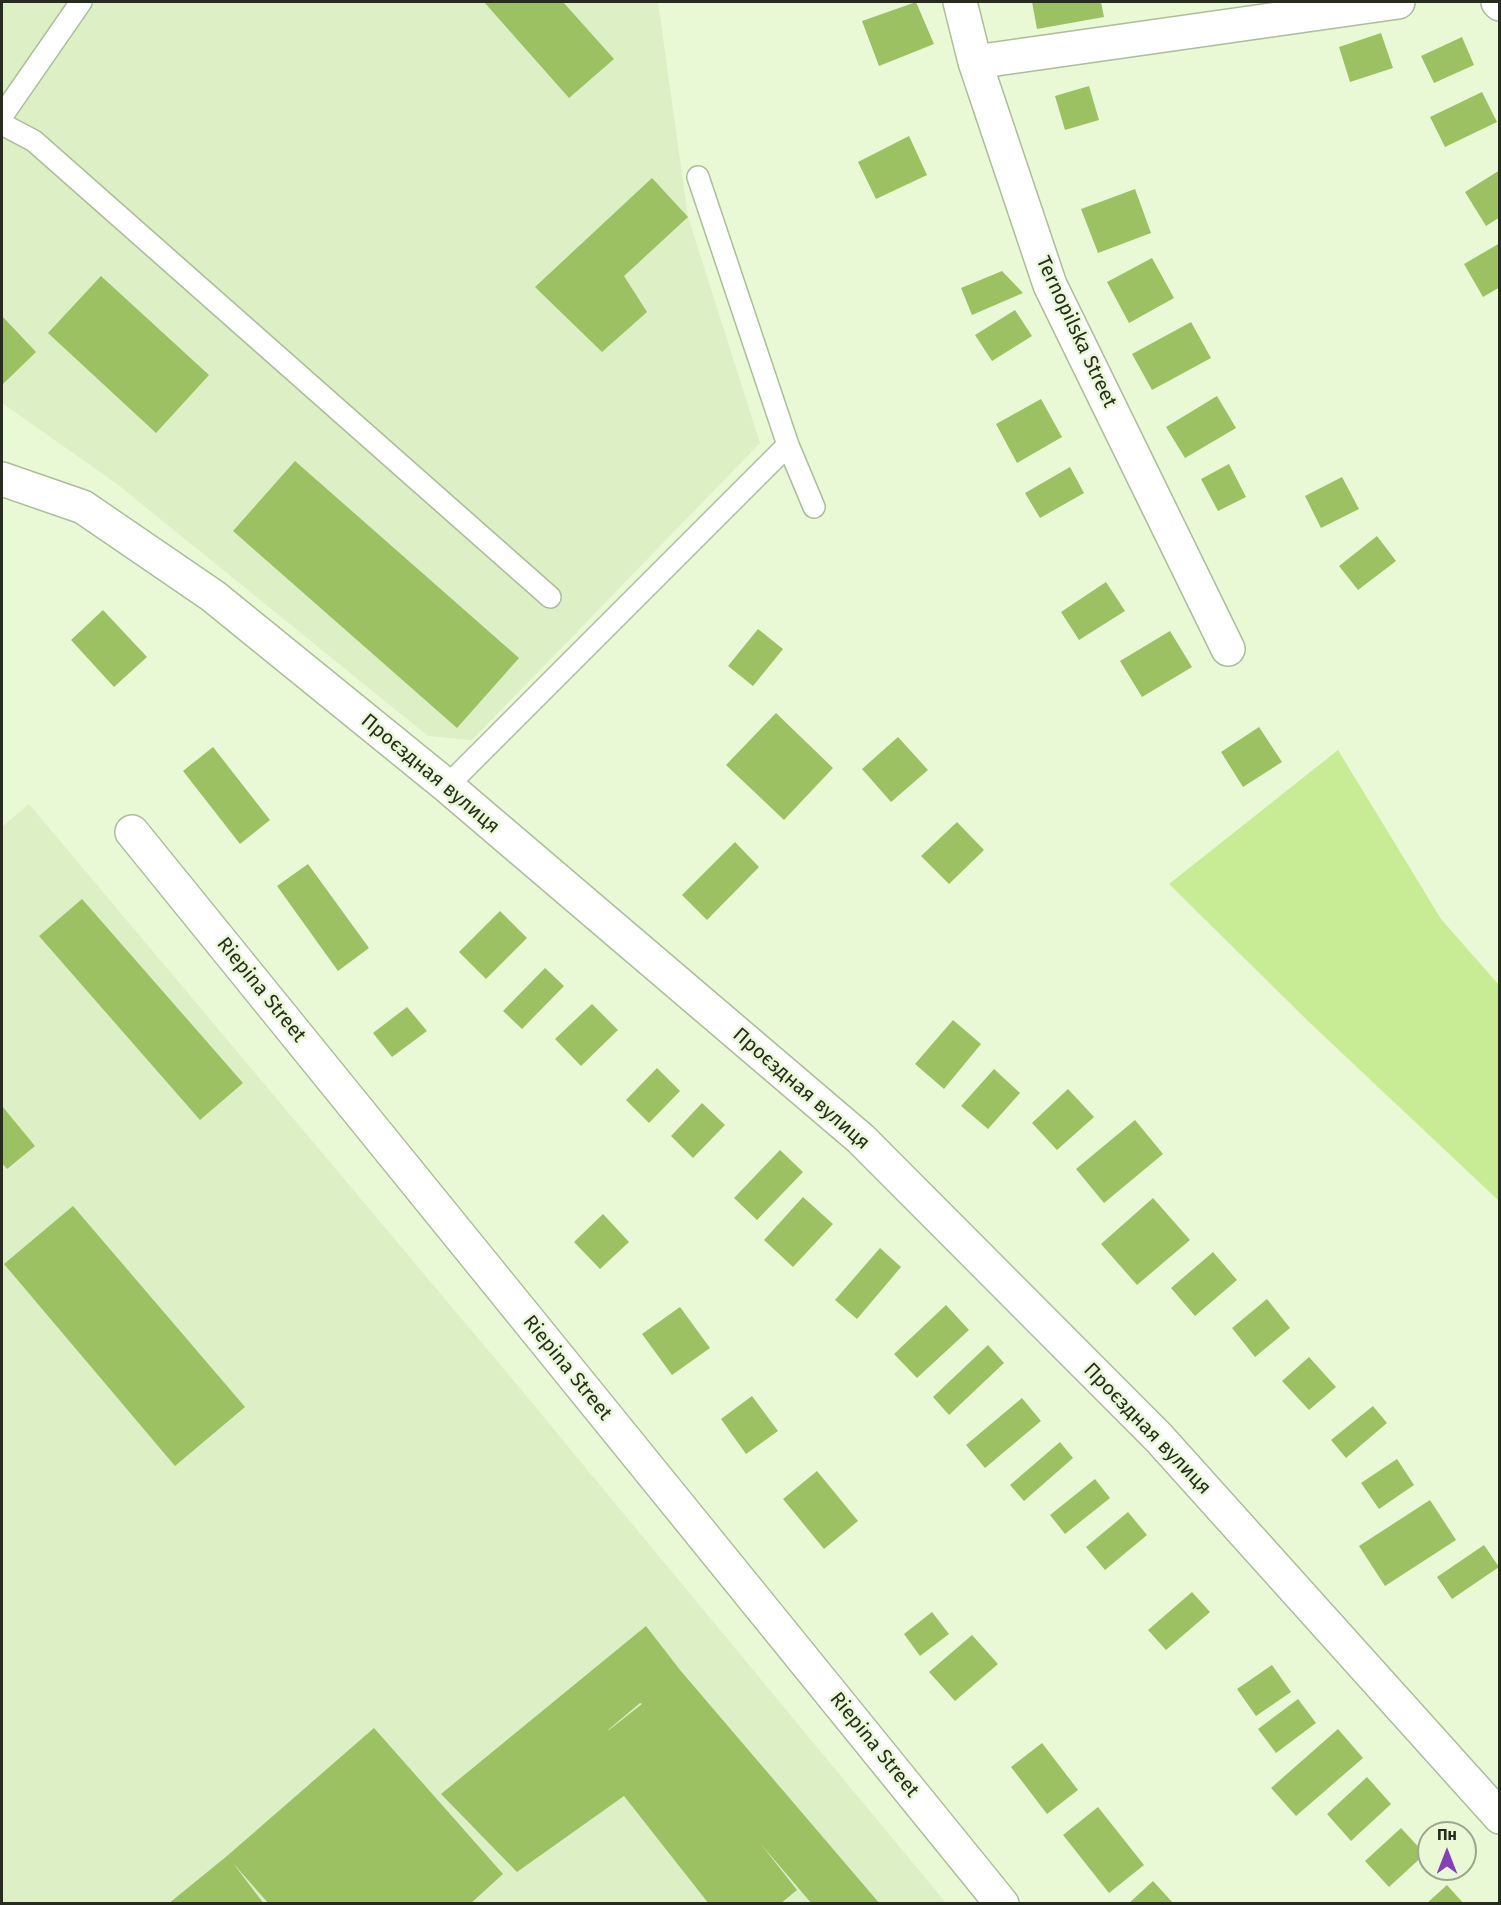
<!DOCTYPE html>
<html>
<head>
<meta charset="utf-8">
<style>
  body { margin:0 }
  #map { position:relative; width:1501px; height:1905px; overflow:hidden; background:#e9f9d6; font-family:"Fira Sans",sans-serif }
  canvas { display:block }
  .frame { position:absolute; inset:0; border:3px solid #272c1f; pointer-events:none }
  .north { position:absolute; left:1417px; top:1821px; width:60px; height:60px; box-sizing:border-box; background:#e9f9d6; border:2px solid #9ba78d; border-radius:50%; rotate:0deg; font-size:16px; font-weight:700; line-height:24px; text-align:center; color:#272c1f }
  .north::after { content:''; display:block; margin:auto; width:21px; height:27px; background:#8341b5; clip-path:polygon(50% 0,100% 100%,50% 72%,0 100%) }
</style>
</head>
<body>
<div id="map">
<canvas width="1501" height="1905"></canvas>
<div class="frame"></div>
<div class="north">Пн</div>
</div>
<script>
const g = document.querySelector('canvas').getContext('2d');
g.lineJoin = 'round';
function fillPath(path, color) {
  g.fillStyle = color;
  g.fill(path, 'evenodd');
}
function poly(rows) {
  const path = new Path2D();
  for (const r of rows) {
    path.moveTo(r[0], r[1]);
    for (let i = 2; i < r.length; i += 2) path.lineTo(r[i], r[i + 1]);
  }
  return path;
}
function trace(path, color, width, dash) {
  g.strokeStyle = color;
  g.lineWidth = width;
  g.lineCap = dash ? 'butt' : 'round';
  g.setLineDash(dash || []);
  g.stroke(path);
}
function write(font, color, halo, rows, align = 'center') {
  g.font = font + ' "Fira Sans",sans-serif';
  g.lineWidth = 5;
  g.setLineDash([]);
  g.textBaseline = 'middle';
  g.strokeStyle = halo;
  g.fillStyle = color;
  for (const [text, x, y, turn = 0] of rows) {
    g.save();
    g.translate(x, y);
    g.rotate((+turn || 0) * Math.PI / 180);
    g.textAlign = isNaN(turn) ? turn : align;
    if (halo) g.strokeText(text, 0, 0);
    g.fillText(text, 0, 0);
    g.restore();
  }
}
const built = poly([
  [2,2,658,2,688,217,760,443,472,740,428,736,117,484,2,403],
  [29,804,513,1380,946,1903,2,1904,2,827]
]);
const green = poly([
  [1338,750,1441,919,1499,985,1499,1201,1309,1022,1169,884]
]);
const building = poly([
  [484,2,563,2,614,59,569,98],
  [916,2,934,44,879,66,862,21],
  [1032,2,1101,2,1104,17,1037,29],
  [1381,33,1393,68,1350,82,1339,47],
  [1462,37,1474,65,1434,83,1421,56],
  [1089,86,1099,120,1065,130,1055,96],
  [1482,92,1497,122,1445,147,1430,117],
  [909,136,927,175,876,199,858,162],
  [1500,170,1500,217,1486,226,1465,192],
  [652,178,688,217,624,276,647,312,602,352,535,287],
  [1135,189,1151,233,1098,253,1081,209],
  [1500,243,1500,287,1483,297,1464,264],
  [1152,258,1174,298,1129,323,1107,282],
  [1002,271,1023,293,972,315,961,288],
  [101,276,209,375,156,433,48,333],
  [1015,310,1032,336,992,361,975,335],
  [2,316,36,352,2,385],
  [1191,322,1211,358,1152,390,1132,354],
  [1217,396,1236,428,1185,458,1166,427],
  [1041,399,1062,437,1017,463,996,424],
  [295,461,519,658,457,728,233,531],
  [1229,464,1246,497,1218,511,1201,479],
  [1070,467,1084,493,1040,518,1025,493],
  [1342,477,1359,509,1321,528,1305,496],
  [1377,536,1396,561,1358,590,1339,566],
  [1106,582,1125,611,1079,640,1061,612],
  [103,610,147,657,114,687,71,640],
  [758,629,783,649,753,686,728,666],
  [1170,631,1192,667,1142,697,1120,661],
  [776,713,833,768,784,820,726,765],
  [1259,727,1282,762,1243,787,1221,752],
  [898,737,928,770,891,802,862,769],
  [213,747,270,820,240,844,183,771],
  [957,822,984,850,949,884,921,856],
  [735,842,759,867,707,920,682,895],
  [308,864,369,948,338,971,277,886],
  [82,899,243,1083,200,1120,39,936],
  [500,911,527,938,486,979,459,952],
  [545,968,564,986,522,1029,503,1011],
  [592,1004,618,1030,581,1066,555,1039],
  [407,1007,427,1031,392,1057,373,1033],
  [953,1020,981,1044,944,1089,915,1064],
  [657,1068,680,1091,649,1123,626,1100],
  [994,1069,1020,1093,988,1129,961,1106],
  [1068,1089,1094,1117,1057,1150,1032,1123],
  [702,1103,725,1125,693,1158,671,1136],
  [2,1106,35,1146,7,1169,2,1163],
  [1135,1120,1163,1154,1104,1203,1076,1169],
  [780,1150,803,1172,757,1220,734,1198],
  [803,1197,833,1224,793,1267,764,1240],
  [1153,1198,1190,1240,1137,1285,1101,1244],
  [73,1206,245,1407,175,1466,4,1264],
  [603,1214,629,1242,600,1269,574,1242],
  [880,1248,901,1267,857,1319,835,1300],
  [1213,1252,1237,1280,1195,1316,1171,1288],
  [1267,1299,1290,1328,1255,1357,1232,1328],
  [946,1305,969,1330,917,1378,894,1354],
  [680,1307,710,1348,672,1375,642,1334],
  [988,1345,1004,1363,949,1415,933,1397],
  [1309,1357,1336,1387,1309,1410,1282,1381],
  [752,1396,778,1431,746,1454,721,1419],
  [1022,1398,1041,1421,985,1468,966,1445],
  [1373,1406,1387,1423,1346,1458,1331,1440],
  [1060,1442,1073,1458,1024,1501,1010,1485],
  [1397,1459,1414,1485,1379,1509,1361,1483],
  [817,1471,858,1521,824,1549,783,1499],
  [1095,1479,1110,1498,1065,1534,1050,1515],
  [1430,1500,1456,1540,1385,1586,1359,1546],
  [1128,1512,1147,1535,1105,1570,1086,1547],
  [1484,1545,1499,1567,1452,1599,1437,1577],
  [1192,1592,1210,1612,1166,1650,1148,1630],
  [932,1612,949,1634,920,1656,904,1634],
  [646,1626,680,1670,880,1904,812,1904,760,1843,797,1890,780,1904,709,1904,624,1796,517,1872,441,1794],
  [640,1703,642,1704,609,1730,608,1730],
  [972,1635,998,1664,955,1701,929,1672],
  [1272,1665,1291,1692,1256,1716,1237,1689],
  [1298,1699,1316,1723,1276,1753,1258,1729],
  [374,1728,503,1874,470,1904,269,1904,233,1863,264,1904,168,1904,227,1856],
  [1338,1729,1363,1758,1296,1816,1271,1788],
  [1042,1743,1078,1790,1047,1814,1011,1767],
  [1367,1777,1391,1804,1351,1841,1327,1814],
  [1098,1807,1144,1865,1109,1893,1063,1835],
  [1401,1828,1425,1854,1389,1887,1365,1861],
  [1153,1881,1174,1904,1128,1904],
  [1447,1885,1464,1904,1426,1904]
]);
const lane = poly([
  [2,116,81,2],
  [2,124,34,141,550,597],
  [698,177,788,445,814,507],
  [447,786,788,445]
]);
const street = poly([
  [960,2,975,62,1050,285,1228,649],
  [1498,2,1500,4],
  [975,62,1398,2],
  [2,479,83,507,213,596,447,786,861,1139,1159,1438,1500,1817],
  [132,832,1002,1904]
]);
const streetNames = [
  ["Ternopilska Street",1076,332,65],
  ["Проєздная вулиця",430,774,40],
  ["Riepina Street",261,990,51],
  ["Проєздная вулиця",801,1089,41],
  ["Riepina Street",567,1368,51],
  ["Проєздная вулиця",1147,1429,46],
  ["Riepina Street",874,1745,51]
];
fillPath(built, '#dcefc5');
fillPath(green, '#c8ec95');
fillPath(building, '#9cc163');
trace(lane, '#adbd9b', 24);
trace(street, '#adbd9b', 36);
trace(lane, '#fff', 21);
trace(street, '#fff', 33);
write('20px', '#272c1f', '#e9f9d6', streetNames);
</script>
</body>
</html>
